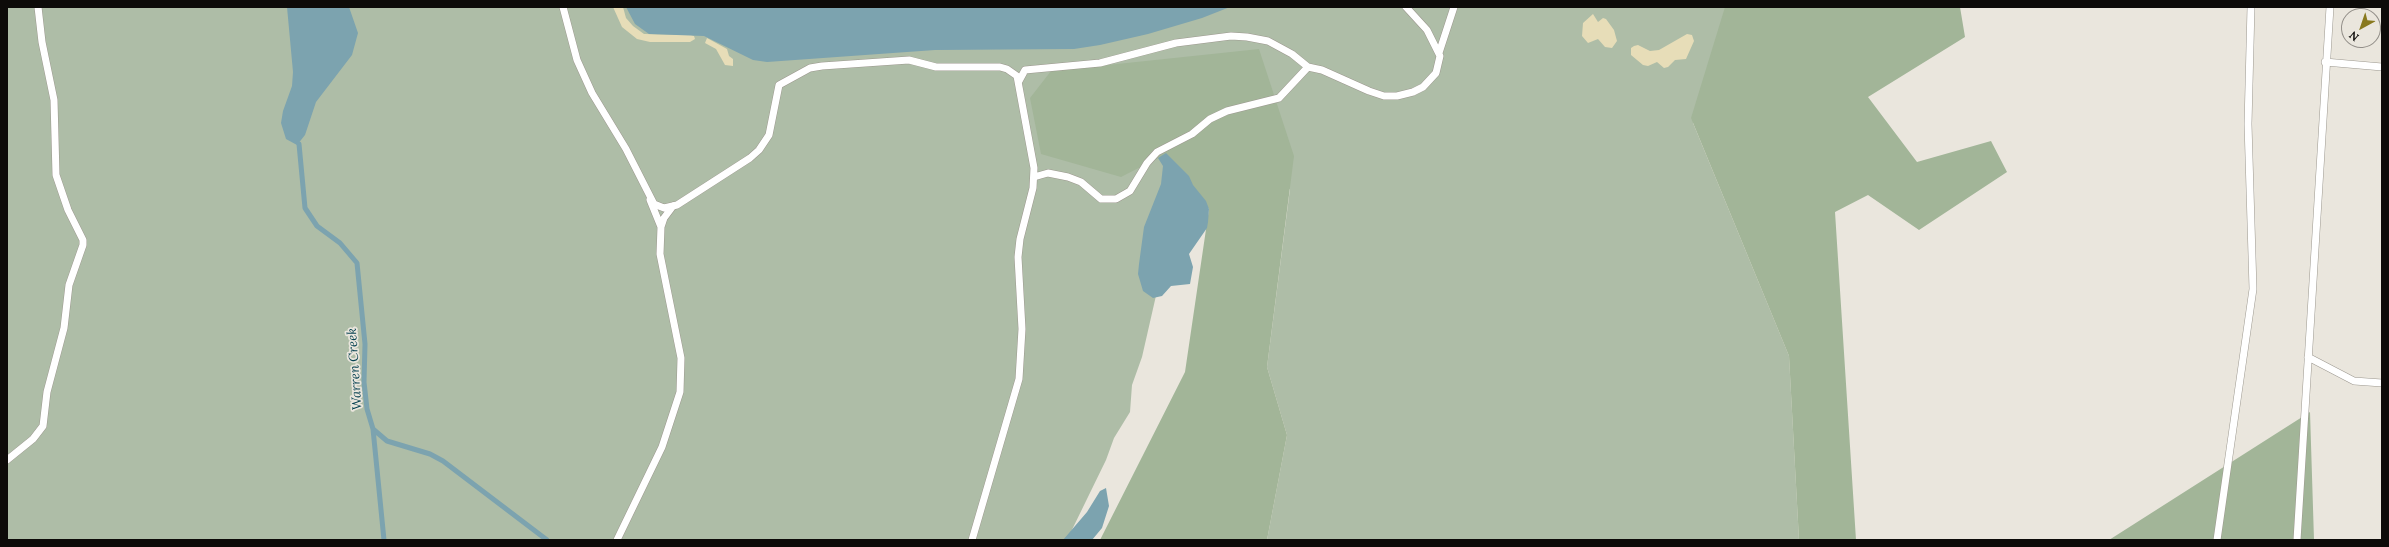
<!DOCTYPE html>
<html>
<head>
<meta charset="utf-8">
<style>
  body { margin:0 }
  #map { position:relative; width:2389px; height:547px; overflow:hidden; background:#eae6dd; font-family:Lora,serif }
  canvas { display:block }
  .frame { position:absolute; inset:0; border:8px solid #0d0b09; pointer-events:none }
  .north { position:absolute; left:2341px; top:8px; width:40px; height:40px; box-sizing:border-box; background:#eae6dd; border:1px solid #928e88; border-radius:50%; rotate:220deg; font-size:11px; font-weight:700; line-height:16px; text-align:center; color:#0d0b09 }
  .north::after { content:''; display:block; margin:auto; width:14px; height:18px; background:#89791e; clip-path:polygon(50% 0,100% 100%,50% 72%,0 100%) }
</style>
</head>
<body>
<div id="map">
<canvas width="2389" height="547"></canvas>
<div class="frame"></div>
<div class="north">N</div>
</div>
<script>
const g = document.querySelector('canvas').getContext('2d');
g.lineJoin = 'round';
function fillPath(path, color) {
  g.fillStyle = color;
  g.fill(path, 'evenodd');
}
function poly(rows) {
  const path = new Path2D();
  for (const r of rows) {
    path.moveTo(r[0], r[1]);
    for (let i = 2; i < r.length; i += 2) path.lineTo(r[i], r[i + 1]);
  }
  return path;
}
function trace(path, color, width, dash) {
  g.strokeStyle = color;
  g.lineWidth = width;
  g.lineCap = dash ? 'butt' : 'round';
  g.setLineDash(dash || []);
  g.stroke(path);
}
function write(font, color, halo, rows, align = 'center') {
  g.font = font + ' Lora,serif';
  g.lineWidth = 3.5;
  g.setLineDash([]);
  g.textBaseline = 'middle';
  g.strokeStyle = halo;
  g.fillStyle = color;
  for (const [text, x, y, turn = 0] of rows) {
    g.save();
    g.translate(x, y);
    g.rotate((+turn || 0) * Math.PI / 180);
    g.textAlign = isNaN(turn) ? turn : align;
    if (halo) g.strokeText(text, 0, 0);
    g.fillText(text, 0, 0);
    g.restore();
  }
}
const green = poly([
  [7,7,1740,7,1693,123,1789,356,1799,540,1267,540,1287,435,1267,367,1290,189,1176,208,1142,357,1132,385,1130,412,1114,438,1106,460,1067,540,7,540]
]);
const forest = poly([
  [1725,7,1960,7,1965,37,1868,97,1917,162,1991,141,2007,172,1919,230,1868,195,1835,212,1856,540,1799,540,1789,356,1691,118],
  [1259,49,1294,156,1267,367,1287,435,1267,540,1100,540,1185,372,1209,209,1166,154,1121,177,1041,154,1030,98,1051,71],
  [2310,412,2314,540,2109,540]
]);
const sand = poly([
  [613,7,623,7,626,18,633,26,644,34,691,35,694,36,695,39,690,42,650,42,637,39,622,27],
  [1593,14,1598,22,1603,18,1606,19,1614,30,1617,41,1612,48,1605,47,1598,39,1588,43,1582,36,1583,23],
  [1687,34,1692,35,1694,41,1686,59,1675,60,1668,67,1664,68,1657,62,1648,66,1643,65,1631,55,1631,48,1634,46,1638,45,1650,51,1659,50],
  [707,38,727,49,729,56,733,59,733,66,725,65,716,49,705,43]
]);
const water = poly([
  [287,7,349,7,358,33,352,55,316,102,305,135,297,145,286,139,281,123,283,111,292,86,293,72],
  [626,7,1230,7,1202,18,1148,34,1100,45,1074,49,935,50,767,62,753,60,704,36,649,34,635,24],
  [1166,153,1189,176,1193,185,1206,201,1209,209,1208,222,1207,228,1189,254,1193,267,1190,284,1171,286,1162,296,1153,298,1143,291,1138,274,1139,264,1144,227,1161,184,1163,166,1158,158],
  [1106,488,1109,506,1102,528,1092,540,1063,540,1087,512,1100,491]
]);
const stream = poly([
  [299,144,305,208,317,226,340,243,357,263,365,344,364,382,367,409,373,429,387,441,430,454,443,461,547,540],
  [373,429,384,540]
]);
const service = poly([
  [563,7,577,60,592,93,626,149,654,204,664,208,677,205,750,158,759,150,769,135,779,85,810,68,822,66,909,60,936,67,1000,67,1007,69,1017,76,1034,168,1033,188,1020,239,1018,257,1022,329,1019,379,972,540],
  [1439,53,1454,7],
  [2325,62,2382,67],
  [1019,81,1025,70,1100,63,1176,43,1231,36,1247,37,1268,41,1292,54,1308,67],
  [1034,177,1048,173,1068,177,1081,182,1101,199,1116,199,1130,191,1147,163,1157,152,1192,134,1210,119,1227,111,1279,98,1308,67,1322,70,1369,91,1384,96,1397,96,1413,92,1423,87,1436,73,1440,56,1427,30,1406,7],
  [661,227,664,218,673,206],
  [2308,357,2354,381,2382,383],
  [7,460,33,439,43,426,47,392,64,328,69,285,83,245,83,240,68,210,56,175,54,100,42,42,38,7],
  [617,540,662,447,680,392,681,358,660,254,661,227,650,200],
  [2217,540,2253,289,2248,124,2251,7],
  [2297,540,2330,7]
]);
const waterNames = [
  ["Warren Creek",355,369,-94]
];
fillPath(green, '#aebda7');
fillPath(forest, '#a2b598');
fillPath(sand, '#e7ddb8');
fillPath(water, '#7ca3af');
trace(stream, '#7ca3af', 5);
trace(service, '#9c988f', 8);
trace(service, '#fff', 7);
write('italic 13px', '#064251', '#eae6dd', waterNames);
</script>
</body>
</html>
